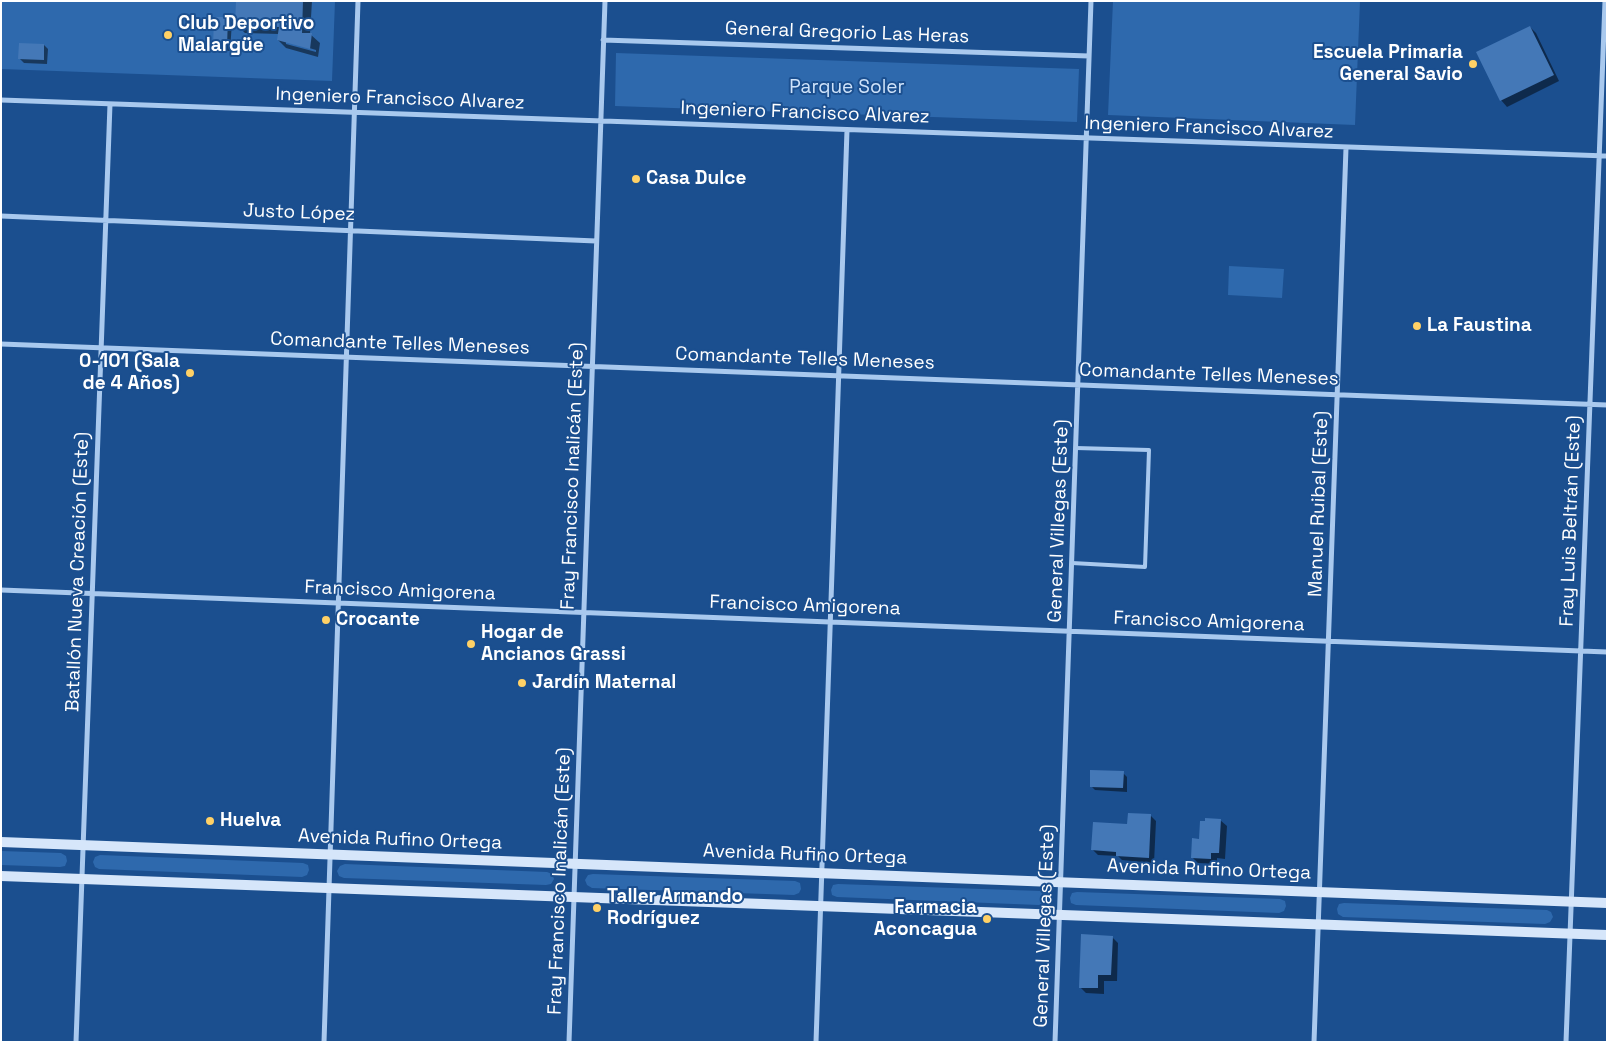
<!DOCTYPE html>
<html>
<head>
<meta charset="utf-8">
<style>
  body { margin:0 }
  #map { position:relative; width:1608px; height:1043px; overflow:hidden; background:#1b4f8f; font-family:"Space Grotesk",sans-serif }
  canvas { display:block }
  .frame { position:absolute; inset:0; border:2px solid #fff; pointer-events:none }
</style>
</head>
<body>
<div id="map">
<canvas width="1608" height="1043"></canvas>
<div class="frame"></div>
</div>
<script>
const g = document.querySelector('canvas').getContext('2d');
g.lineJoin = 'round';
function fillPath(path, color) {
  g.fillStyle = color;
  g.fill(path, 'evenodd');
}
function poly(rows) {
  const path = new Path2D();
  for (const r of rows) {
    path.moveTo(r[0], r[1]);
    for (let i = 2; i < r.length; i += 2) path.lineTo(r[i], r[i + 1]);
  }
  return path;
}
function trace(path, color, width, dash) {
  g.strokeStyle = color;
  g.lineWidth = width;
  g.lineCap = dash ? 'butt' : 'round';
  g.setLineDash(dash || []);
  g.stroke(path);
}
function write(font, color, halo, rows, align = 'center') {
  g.font = font + ' "Space Grotesk",sans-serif';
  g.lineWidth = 4;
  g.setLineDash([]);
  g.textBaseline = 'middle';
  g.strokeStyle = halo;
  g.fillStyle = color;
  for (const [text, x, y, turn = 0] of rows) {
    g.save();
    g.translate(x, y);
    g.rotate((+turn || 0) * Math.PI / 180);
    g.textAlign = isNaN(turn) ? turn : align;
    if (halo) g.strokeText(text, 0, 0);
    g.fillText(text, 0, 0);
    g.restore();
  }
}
const green = poly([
  [1,1,335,1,332,81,1,69],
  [1113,1,1360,1,1355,125,1108,115],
  [616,53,1079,69,1077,122,615,106],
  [1229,266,1284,269,1282,298,1228,295],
  [1,851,61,853,66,856,67,861,65,866,60,867,1,865],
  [100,855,303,863,308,865,309,870,307,875,302,877,99,869,95,867,93,862,95,857],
  [345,864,547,872,552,874,554,879,551,884,546,885,344,878,339,876,337,871,340,866],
  [593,874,795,881,800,883,801,889,799,893,794,895,592,888,587,885,585,880,588,875],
  [838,884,1040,891,1045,893,1047,898,1044,903,1039,905,837,897,832,895,831,890,833,885],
  [1077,892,1280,899,1285,901,1286,906,1284,911,1279,913,1076,905,1071,903,1070,898,1072,893],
  [1344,903,1547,910,1551,912,1553,917,1550,922,1545,924,1343,917,1338,914,1337,909,1339,904]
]);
const shadow = poly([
  [237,1,312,1,310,34,320,43,318,57,286,48,278,40,279,34,245,33,236,24],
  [286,41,316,50,316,52,286,44],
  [228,18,232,22,230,51,218,50,214,46],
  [1530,27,1536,33,1559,81,1507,107,1501,100],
  [44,45,48,49,47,64,24,63,20,59],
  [1123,773,1127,777,1127,792,1095,790,1091,786],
  [1151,816,1156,821,1154,863,1122,860,1118,856,1098,855,1093,850,1128,825],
  [1220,820,1227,826,1225,859,1217,858,1217,864,1198,863,1192,857,1200,840],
  [1112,937,1118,943,1117,981,1104,981,1104,994,1086,993,1080,987]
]);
const building = poly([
  [236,1,303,1,302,33,312,33,310,49,277,40,279,27,235,25],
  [214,17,228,17,227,47,213,47],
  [1530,26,1554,75,1500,101,1476,52],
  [19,43,44,44,44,60,18,59],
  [1090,770,1124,771,1123,788,1090,787],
  [1128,813,1151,814,1149,858,1116,856,1116,852,1091,850,1093,822,1127,824],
  [1205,818,1221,819,1219,853,1211,853,1211,859,1191,858,1192,838,1199,839,1200,821,1205,821],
  [1081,934,1113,936,1111,975,1098,975,1098,988,1079,988]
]);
const service = poly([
  [1072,563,1145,567,1149,450,1076,448]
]);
const minor = poly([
  [603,40,1089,56],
  [1,100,1607,156],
  [1,216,596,241],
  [1,344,1607,405],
  [1,590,1607,652],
  [76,1042,110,104],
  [324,1042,358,1],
  [569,1042,605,1],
  [816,1042,847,130],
  [1055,1042,1091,1],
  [1314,1042,1346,148],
  [1566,1042,1605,1]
]);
const secondary = poly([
  [1,842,1607,903],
  [1,876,1607,935]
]);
const markers = [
  [168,35,5,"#ffd166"],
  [1473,64,5,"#ffd166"],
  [636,179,5,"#ffd166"],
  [1417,326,5,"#ffd166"],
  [190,373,5,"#ffd166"],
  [326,620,5,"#ffd166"],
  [471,644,5,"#ffd166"],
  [522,683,5,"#ffd166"],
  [210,821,5,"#ffd166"],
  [597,908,5,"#ffd166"],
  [987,919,5,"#ffd166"]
];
const poiNames = [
  ["Club Deportivo",178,24],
  ["Malargüe",178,46],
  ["Escuela Primaria",1463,53,"right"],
  ["General Savio",1463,75,"right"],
  ["Casa Dulce",646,179],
  ["La Faustina",1427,326],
  ["0-101 (Sala",180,362,"right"],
  ["de 4 Años)",180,384,"right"],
  ["Crocante",336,620],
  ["Hogar de",481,633],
  ["Ancianos Grassi",481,655],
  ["Jardín Maternal",532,683],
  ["Huelva",220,821],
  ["Taller Armando",607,897],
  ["Rodríguez",607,919],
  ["Farmacia",977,908,"right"],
  ["Aconcagua",977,930,"right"]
];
const streetNames = [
  ["General Gregorio Las Heras",847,33,2],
  ["Ingeniero Francisco Alvarez",400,99,2],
  ["Ingeniero Francisco Alvarez",805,113,2],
  ["Ingeniero Francisco Alvarez",1209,128,2],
  ["Justo López",299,213,2],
  ["Comandante Telles Meneses",400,344,2],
  ["Comandante Telles Meneses",805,359,2],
  ["Comandante Telles Meneses",1209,375,2],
  ["Fray Francisco Inalicán (Este)",573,476,-88],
  ["Manuel Ruibal (Este)",1319,504,-88],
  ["General Villegas (Este)",1059,521,-88],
  ["Fray Luis Beltrán (Este)",1571,521,-88],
  ["Batallón Nueva Creación (Este)",78,572,-88],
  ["Francisco Amigorena",400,591,2],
  ["Francisco Amigorena",805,606,2],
  ["Francisco Amigorena",1209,622,2],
  ["Avenida Rufino Ortega",400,840,2],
  ["Avenida Rufino Ortega",805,855,2],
  ["Avenida Rufino Ortega",1209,870,2],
  ["Fray Francisco Inalicán (Este)",560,881,-88],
  ["General Villegas (Este)",1045,926,-88]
];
const parkNames = [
  ["Parque Soler",847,88]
];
fillPath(green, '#2e69ad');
fillPath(shadow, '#0007');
fillPath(building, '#4478b7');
trace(service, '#a9c9ee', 4);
trace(minor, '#a9c9ee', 5);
trace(secondary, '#d6e6fa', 10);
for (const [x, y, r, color] of markers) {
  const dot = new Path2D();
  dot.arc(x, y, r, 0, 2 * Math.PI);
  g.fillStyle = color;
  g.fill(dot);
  trace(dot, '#1b4f8f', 2);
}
write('bold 19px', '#fff', '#1b4f8f', poiNames, 'left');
write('19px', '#fff', '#1b4f8f', streetNames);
write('19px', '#cfe3fa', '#1b4f8f', parkNames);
</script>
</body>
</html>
